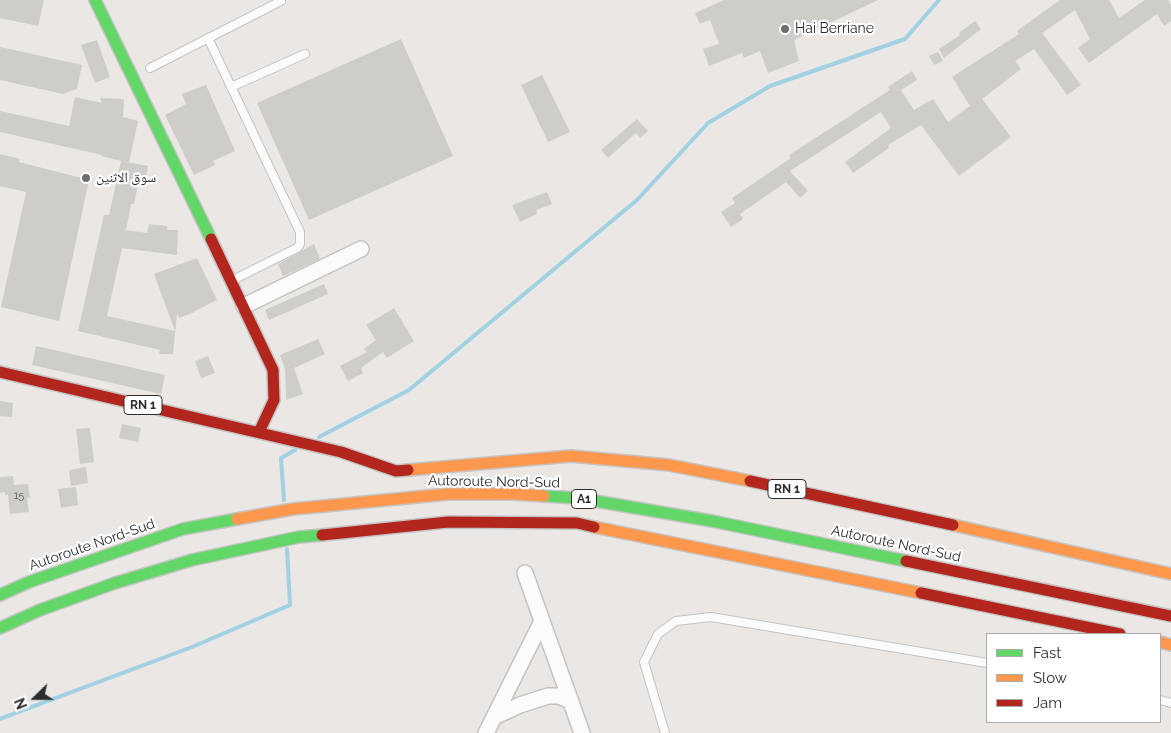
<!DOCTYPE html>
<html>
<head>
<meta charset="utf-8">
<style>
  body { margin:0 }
  #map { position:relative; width:1171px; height:733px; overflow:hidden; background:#eae7e4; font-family:Raleway,sans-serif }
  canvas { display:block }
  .legend { position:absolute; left:986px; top:633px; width:175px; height:90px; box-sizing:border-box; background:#fff; border:1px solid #ababab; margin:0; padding:6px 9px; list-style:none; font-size:15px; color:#2d2d2d }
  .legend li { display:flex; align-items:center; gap:10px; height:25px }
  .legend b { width:25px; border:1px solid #ababab }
  .north { position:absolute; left:10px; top:673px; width:50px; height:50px; -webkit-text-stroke:4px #fff; paint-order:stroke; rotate:248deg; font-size:14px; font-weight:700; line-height:20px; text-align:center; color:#2d2d2d }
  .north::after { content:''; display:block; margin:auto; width:18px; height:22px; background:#2d2d2d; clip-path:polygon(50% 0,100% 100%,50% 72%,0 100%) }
</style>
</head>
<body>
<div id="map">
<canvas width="1171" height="733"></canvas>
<ul class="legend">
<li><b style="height:6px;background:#63d668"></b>Fast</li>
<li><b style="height:6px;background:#ff974d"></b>Slow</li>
<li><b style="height:6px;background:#b3261e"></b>Jam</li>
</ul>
<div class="north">N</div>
</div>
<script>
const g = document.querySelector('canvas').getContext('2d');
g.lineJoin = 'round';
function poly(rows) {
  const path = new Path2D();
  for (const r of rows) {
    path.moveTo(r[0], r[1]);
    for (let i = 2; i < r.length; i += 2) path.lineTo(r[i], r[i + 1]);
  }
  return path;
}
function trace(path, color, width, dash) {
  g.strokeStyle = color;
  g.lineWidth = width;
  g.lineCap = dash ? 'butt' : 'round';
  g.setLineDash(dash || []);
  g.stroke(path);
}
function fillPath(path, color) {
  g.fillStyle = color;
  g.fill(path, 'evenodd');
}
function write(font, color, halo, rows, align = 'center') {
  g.font = font + ' Raleway,"Noto Naskh Arabic",sans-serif';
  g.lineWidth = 4.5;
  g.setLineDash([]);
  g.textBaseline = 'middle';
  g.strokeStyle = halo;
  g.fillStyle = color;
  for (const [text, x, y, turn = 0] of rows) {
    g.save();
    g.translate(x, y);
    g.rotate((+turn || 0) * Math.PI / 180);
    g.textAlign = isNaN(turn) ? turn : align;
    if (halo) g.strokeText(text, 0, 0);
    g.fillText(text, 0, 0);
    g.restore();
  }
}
const stream = poly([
  [319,437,409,390,637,200,708,123,770,86,905,39,939,0],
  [284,500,281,458,295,450],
  [0,719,192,647,290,605,287,549]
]);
const building = poly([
  [0,0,44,0,38,26,0,18],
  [724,0,878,0,794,40,799,61,768,73,760,51,744,58,742,53,709,66,703,49,719,44,710,20,700,24,695,13],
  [1060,0,1109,0,1119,18,1145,0,1168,0,1171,5,1171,21,1164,26,1157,14,1089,63,1078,48,1090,39,1075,10,1042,33,1081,85,1067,95,1034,49,1015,61,1021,69,982,99,1011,137,959,176,921,125,888,145,889,148,853,173,845,162,891,128,881,112,790,171,808,191,800,198,786,182,740,214,743,219,731,227,721,212,735,203,732,198,791,158,789,155,890,90,888,87,912,71,917,80,901,90,914,110,933,99,948,122,970,106,952,77,1019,34,1017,31],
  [975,21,981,29,944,58,939,49,960,35,959,33],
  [401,39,453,156,309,220,257,103],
  [97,40,110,77,95,83,81,45],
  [0,47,82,65,77,89,63,94,0,80],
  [938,52,943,61,934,65,929,56],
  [542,75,570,132,548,142,521,85],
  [206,85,235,151,213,161,215,165,194,175,165,115,186,104,182,94],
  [75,97,102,103,100,98,124,99,123,117,138,121,129,163,101,156,102,155,0,132,0,111,69,126],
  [637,119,648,131,640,138,636,133,608,158,601,150],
  [0,154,20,159,19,162,89,180,59,321,1,307,26,192,0,186],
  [121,161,148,166,145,181,139,180,134,204,131,204,126,230,147,233,149,224,168,226,167,230,178,230,177,255,122,248,107,316,175,331,154,274,197,258,217,300,195,311,195,312,179,318,177,313,173,354,159,354,160,350,78,331,104,215,109,215],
  [547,192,552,204,536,210,537,214,520,222,512,205],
  [314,244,320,259,283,276,278,264],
  [324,284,328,294,269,320,265,310],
  [394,308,414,341,387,358,383,352,361,368,363,373,348,381,340,366,367,352,364,349,376,340,366,325],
  [318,339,325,354,294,368,303,394,286,400,285,369,280,355],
  [36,346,165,375,161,394,32,365],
  [208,356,215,373,201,378,195,361],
  [0,401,13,403,12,417,0,416],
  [122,424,141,428,138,442,119,438],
  [90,428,94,462,80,464,76,429],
  [86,467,88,483,71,486,69,470],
  [13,476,14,485,28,484,30,498,27,498,29,512,10,514,8,495,5,495,5,492,0,493,0,477],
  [76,487,78,505,61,508,58,489]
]);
const lane = poly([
  [208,38,300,232,300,244,297,248,233,280],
  [150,68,281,1],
  [231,87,305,54],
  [1160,700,1171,703],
  [665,733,644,662,658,634,676,621,711,617,987,663]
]);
const street = poly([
  [244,306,361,249],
  [525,573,542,621],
  [494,717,520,705,548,696,559,696,571,701],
  [486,733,542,621,582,733]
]);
const fast = poly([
  [95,0,211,239],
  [544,496,578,498,712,521,906,561],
  [0,595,29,582,183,529,237,519],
  [0,628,40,610,115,583,192,560,299,537,322,535]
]);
const slow = poly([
  [408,470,571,456,669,465,750,481],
  [237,519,293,509,448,494,514,494,544,496],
  [953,525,1171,574],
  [594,527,921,593],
  [1160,642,1171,645]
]);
const jam = poly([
  [211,239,273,370,274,400,259,432],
  [0,372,341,452,396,471,408,470],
  [750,481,953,525],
  [322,535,448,522,577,523,594,527],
  [906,561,1171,616],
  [921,593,1120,634]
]);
const markers = [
  [785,29,5,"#6f6e6d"],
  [86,178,5,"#6f6e6d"]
];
const numberNames = [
  ["15",19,496]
];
const shields = [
  [143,405,38],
  [787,489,38],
  [584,499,25]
];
const shieldNames = [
  ["RN 1",143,405],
  ["RN 1",787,489],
  ["A1",584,499]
];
const poiNames = [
  ["Hai Berriane",795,29],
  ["ﺳﻮق اﻻﺛﻨﻴﻦ",96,178]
];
const streetNames = [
  ["Autoroute Nord-Sud",494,482,1],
  ["Autoroute Nord-Sud",896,544,12],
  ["Autoroute Nord-Sud",92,545,-19]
];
trace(stream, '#a1d1e2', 4);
fillPath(building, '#cfcdca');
trace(lane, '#c4c4c4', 10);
trace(street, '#c4c4c4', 18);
trace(fast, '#c4c4c4', 14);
trace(slow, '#c4c4c4', 14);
trace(jam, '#c4c4c4', 14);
trace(lane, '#fcfbfb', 8);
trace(street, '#fcfbfb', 15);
trace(fast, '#63d668', 11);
trace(slow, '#ff974d', 11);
trace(jam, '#b3261e', 11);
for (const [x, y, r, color] of markers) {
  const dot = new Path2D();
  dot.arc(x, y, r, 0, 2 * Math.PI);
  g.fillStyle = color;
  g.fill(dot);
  trace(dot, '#fff', 2);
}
write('11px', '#575756', null, numberNames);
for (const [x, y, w] of shields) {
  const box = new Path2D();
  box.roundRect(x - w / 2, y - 9.5, w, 19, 4);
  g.fillStyle = '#fff';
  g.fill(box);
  trace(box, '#2d2d2d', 1);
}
write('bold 12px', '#2d2d2d', null, shieldNames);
write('14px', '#2d2d2d', '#fff', poiNames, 'left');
write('14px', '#2d2d2d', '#fff', streetNames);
</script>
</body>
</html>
